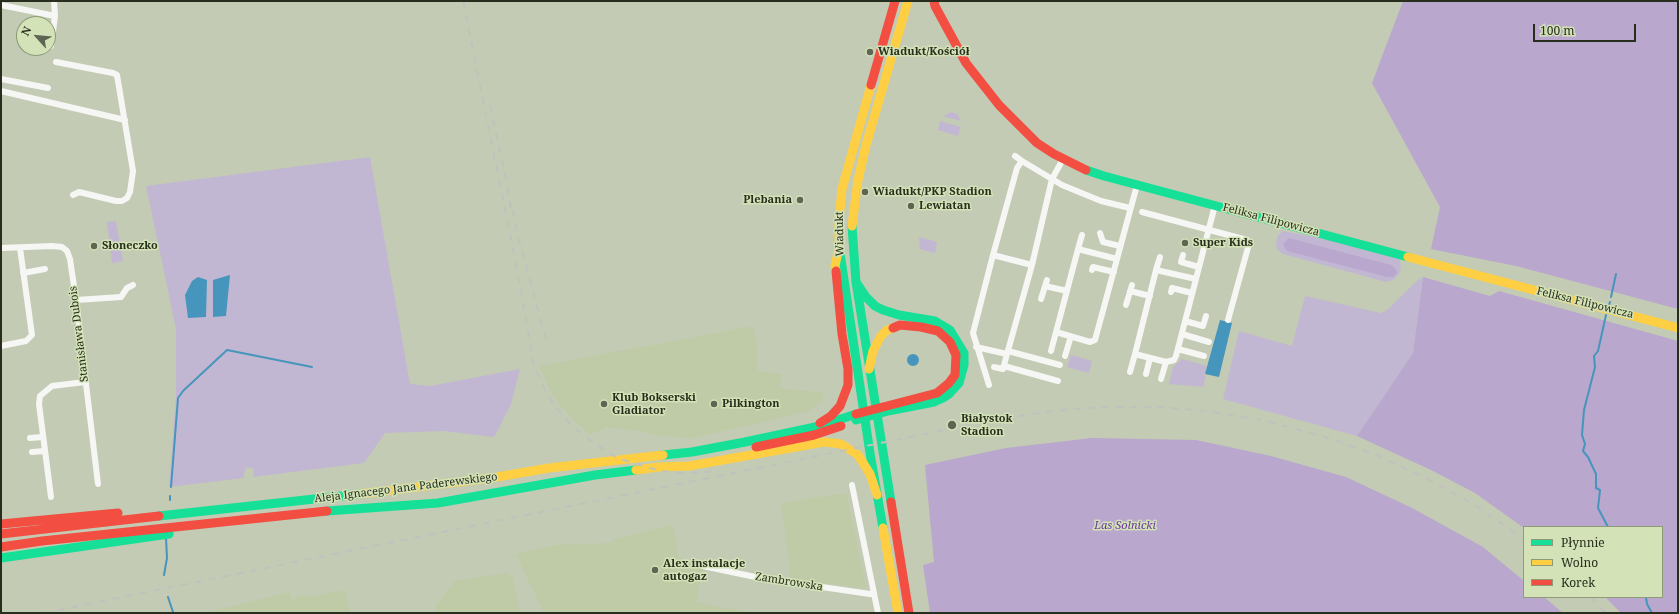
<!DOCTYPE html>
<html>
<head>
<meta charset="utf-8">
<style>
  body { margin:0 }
  #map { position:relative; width:1679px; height:614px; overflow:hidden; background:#c3cbb4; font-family:"Noto Serif",serif }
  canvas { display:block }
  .frame { position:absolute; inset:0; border:2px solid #282e1d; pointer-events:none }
  .legend { position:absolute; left:1523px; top:526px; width:140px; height:72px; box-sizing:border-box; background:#d3e2b7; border:1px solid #8f9a79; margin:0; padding:5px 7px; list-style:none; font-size:12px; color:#282e1d }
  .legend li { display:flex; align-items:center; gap:8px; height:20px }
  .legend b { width:20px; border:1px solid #8f9a79 }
  .north { position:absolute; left:16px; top:16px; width:40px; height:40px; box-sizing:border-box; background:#d3e2b7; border:1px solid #8f9a79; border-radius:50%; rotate:297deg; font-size:11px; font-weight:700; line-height:16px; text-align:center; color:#282e1d }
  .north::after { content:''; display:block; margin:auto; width:14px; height:18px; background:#5e6552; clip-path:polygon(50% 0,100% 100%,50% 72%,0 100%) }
  .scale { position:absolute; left:1533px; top:24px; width:103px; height:18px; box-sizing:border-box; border:2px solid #282e1d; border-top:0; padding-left:5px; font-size:12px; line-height:14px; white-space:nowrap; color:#282e1d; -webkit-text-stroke:3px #d3e2b7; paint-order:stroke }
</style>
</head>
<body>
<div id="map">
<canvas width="1679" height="614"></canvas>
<div class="frame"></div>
<ul class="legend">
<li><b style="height:5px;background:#16e098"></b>Płynnie</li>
<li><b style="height:5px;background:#ffcf43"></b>Wolno</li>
<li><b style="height:5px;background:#f24e42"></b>Korek</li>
</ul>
<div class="north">N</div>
<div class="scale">100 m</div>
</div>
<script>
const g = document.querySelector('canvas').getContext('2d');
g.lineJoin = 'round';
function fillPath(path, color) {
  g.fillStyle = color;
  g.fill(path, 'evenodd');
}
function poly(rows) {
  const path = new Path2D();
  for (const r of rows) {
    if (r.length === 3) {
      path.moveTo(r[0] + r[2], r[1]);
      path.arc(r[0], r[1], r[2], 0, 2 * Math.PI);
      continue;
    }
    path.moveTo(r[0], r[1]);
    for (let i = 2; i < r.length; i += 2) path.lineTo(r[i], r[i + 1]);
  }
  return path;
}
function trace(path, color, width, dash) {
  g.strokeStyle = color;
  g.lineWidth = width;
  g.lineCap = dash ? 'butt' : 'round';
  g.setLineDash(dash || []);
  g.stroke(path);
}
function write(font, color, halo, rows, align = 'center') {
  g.font = font + ' "Noto Serif",serif';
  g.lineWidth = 3;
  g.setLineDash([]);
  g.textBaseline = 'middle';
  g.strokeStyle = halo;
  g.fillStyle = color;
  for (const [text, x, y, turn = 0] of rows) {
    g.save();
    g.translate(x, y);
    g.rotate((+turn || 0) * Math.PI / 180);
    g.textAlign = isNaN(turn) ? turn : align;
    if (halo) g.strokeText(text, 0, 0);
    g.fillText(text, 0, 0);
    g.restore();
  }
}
const built = poly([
  [753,326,757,344,758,371,782,374,780,388,823,393,823,401,807,412,693,438,662,436,638,431,607,427,590,435,565,411,551,392,539,366],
  [846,493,866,588,791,579,781,503],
  [673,525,679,559,704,562,696,602,753,613,544,613,516,554,555,545,612,543,613,539],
  [505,573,513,579,520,613,436,613,435,607,455,581],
  [346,590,350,613,205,613,289,592,294,603,298,595,313,596]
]);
const green = poly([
  [952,112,957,114,961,121,943,116],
  [940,121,961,127,958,136,938,130],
  [370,157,410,384,430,386,520,369,511,404,497,432,494,437,444,431,385,433,364,463,253,477,254,469,246,467,243,478,169,487,176,396,176,329,146,186],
  [116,221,123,261,112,263,107,222],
  [1283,231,1340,242,1399,258,1401,267,1399,274,1393,280,1386,282,1283,254,1277,249,1276,244,1278,235],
  [919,237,937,242,935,253,920,249],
  [1423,277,1413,353,1357,436,1223,399,1239,331,1292,346,1305,296,1381,313,1387,310,1418,280],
  [1071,355,1092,361,1089,373,1067,367],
  [1182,359,1207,366,1204,375,1206,376,1203,387,1169,384,1173,367]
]);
const forest = poly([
  [1403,1,1678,1,1678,309,1516,266,1431,249,1440,207,1372,83],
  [1289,238,1391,265,1396,269,1397,273,1393,277,1387,277,1287,251,1283,244],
  [1423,277,1490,296,1499,291,1678,341,1678,613,1621,613,1605,597,1662,597,1662,527,1524,528,1475,493,1431,470,1357,436,1413,353],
  [1092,438,1196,440,1271,456,1346,477,1412,508,1483,547,1524,581,1524,597,1544,597,1563,613,930,613,923,565,934,562,925,465,1006,448]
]);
const water = poly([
  [230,275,226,316,213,317,213,280],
  [198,277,207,280,206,317,188,318,185,295,192,281],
  [1220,320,1232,323,1219,377,1205,374],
  [913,360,6]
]);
const stream = poly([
  [1611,297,1616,274],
  [1609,305,1610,302],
  [1606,315,1598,351,1594,356,1595,367,1584,410,1582,435,1585,444,1583,451,1588,457,1596,474,1596,488,1600,490,1598,508,1608,527],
  [171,487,178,398,183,391,227,350,312,367],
  [170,500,170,496],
  [164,575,167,558,166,538],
  [168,597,173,612],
  [1646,597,1647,604,1652,613]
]);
const street = poly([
  [1,5,55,16],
  [51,46,55,16,54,1],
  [56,62,113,73,117,75,133,171,130,192,127,198,122,201,116,201,79,192,73,195],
  [1,79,48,88],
  [1,91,125,120],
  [1015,156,1022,161],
  [1063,159,1052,179,1032,265,993,255,1017,168,1022,161,1062,185,1101,201,1130,208],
  [1142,212,1247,240,1249,244,1228,320],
  [1100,233,1103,242,1120,246],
  [1,248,52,246,62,247,67,251,70,259,76,300,98,484],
  [1078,249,1082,235],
  [1183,255,1181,262,1199,267],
  [1092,270,1093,267,1114,272],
  [1156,270,1160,257],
  [23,273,45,269],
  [1196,279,1176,356,1174,360,1166,362,1135,354,1156,270,1196,279,1215,205],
  [1045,286,1067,291],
  [1130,291,1150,296],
  [1171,292,1172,288,1192,293],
  [1041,299,1047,280],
  [76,300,121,297,127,288,133,285],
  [1126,305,1132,285],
  [1185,321,1203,326,1206,316],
  [1056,332,1090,342,1095,340,1117,259],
  [1182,334,1209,342],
  [1,346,26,341,32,335,20,248],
  [976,347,1007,354,1032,265],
  [1178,349,1204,356],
  [1008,351,1060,365],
  [1051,351,1078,249,1117,259,1137,185],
  [1065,356,1071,336],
  [1004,366,1058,381],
  [994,367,1003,369,1007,354],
  [1130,372,1135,354],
  [1146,374,1150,358],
  [1161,379,1166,362],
  [989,385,973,333,993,255],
  [30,438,42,437],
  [32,452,45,451],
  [852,485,878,613],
  [51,497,39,404,40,396,52,386,85,382],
  [703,566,760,578,870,594,874,593]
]);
const fast = poly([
  [1086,170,1104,176,1408,257],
  [852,226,856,282,866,297,875,306,883,310,899,315,935,321,950,330,964,353,964,365,959,383,949,394,943,398,934,402,888,411,856,420],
  [840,253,870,453,883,528],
  [856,282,891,502],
  [663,455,692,452,745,442,820,426,856,414],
  [327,511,438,503,595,475,636,470],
  [159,516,360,494],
  [1,558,169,534]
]);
const slow = poly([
  [852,226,858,180,866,145,908,1],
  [1408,257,1678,328],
  [836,271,835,266,839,247,839,220,842,189,871,85],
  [869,369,873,351,881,336,887,330,893,328],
  [636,470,658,467,689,466,824,442,841,444,858,455,870,474,877,495],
  [360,494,491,478,549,468,663,455],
  [883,528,898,613]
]);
const jam = poly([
  [934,1,935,6,966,63,999,105,1037,143,1054,154,1086,170],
  [871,85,895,1],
  [856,414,937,393,949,383,955,375,956,355,950,342,938,331,921,327,900,325,893,328],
  [820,423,831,416,840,406,848,385,848,369,842,334,836,271],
  [756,447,814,435,841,426],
  [891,502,909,613],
  [1,524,118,513],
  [1,534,159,516],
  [1,547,42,541,327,511]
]);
const rail = poly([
  [463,1,515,259,534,366,546,392,553,404,571,425,595,444,616,457,632,463,661,471,686,473,720,471],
  [490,105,510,197,511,215],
  [513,210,518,236,547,343],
  [1591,597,1606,613],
  [44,613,999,419,1052,411,1104,407,1162,407,1204,411,1263,420,1329,438,1376,455,1424,477,1475,505,1524,539]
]);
const markers = [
  [870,52,4,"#5e6552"],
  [865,192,4,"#5e6552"],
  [800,200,4,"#5e6552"],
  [911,206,4,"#5e6552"],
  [1185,243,4,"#5e6552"],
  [94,246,4,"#5e6552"],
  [604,404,4,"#5e6552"],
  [714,404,4,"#5e6552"],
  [952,425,5,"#5e6552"],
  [655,570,4,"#5e6552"]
];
const poiNames = [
  ["Wiadukt/Kościół",878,52],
  ["Wiadukt/PKP Stadion",873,192],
  ["Plebania",792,200,"right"],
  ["Lewiatan",919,206],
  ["Super Kids",1193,243],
  ["Słoneczko",102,246],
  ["Klub Bokserski",612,398],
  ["Gladiator",612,411],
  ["Pilkington",722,404],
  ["Białystok",961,419],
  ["Stadion",961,432],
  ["Alex instalacje",663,564],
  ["autogaz",663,577]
];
const streetNames = [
  ["Feliksa Filipowicza",1271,220,15],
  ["Wiadukt",840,234,-91],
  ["Feliksa Filipowicza",1585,303,14],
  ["Stanisława Dubois",79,334,-97],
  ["Aleja Ignacego Jana Paderewskiego",406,488,-7],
  ["Zambrowska",789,582,9]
];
const parkNames = [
  ["Las Solnicki",1125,526]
];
fillPath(built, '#becba6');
fillPath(green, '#c2b7d2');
fillPath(forest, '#b9a7ce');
fillPath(water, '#4695bc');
trace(stream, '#4695bc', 2);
trace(street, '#f6f7f4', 6);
trace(fast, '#16e098', 9);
trace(slow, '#ffcf43', 9);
trace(jam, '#f24e42', 9);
trace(rail, '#c0c2bc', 2, [7, 7]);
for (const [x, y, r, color] of markers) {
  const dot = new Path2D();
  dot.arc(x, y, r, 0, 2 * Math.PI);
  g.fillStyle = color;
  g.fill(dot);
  trace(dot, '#d3e2b7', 1.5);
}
write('bold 11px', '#282e1d', '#d3e2b7', poiNames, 'left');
write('11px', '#282e1d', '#d3e2b7', streetNames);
write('italic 11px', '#69349d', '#d3e2b7', parkNames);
</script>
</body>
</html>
